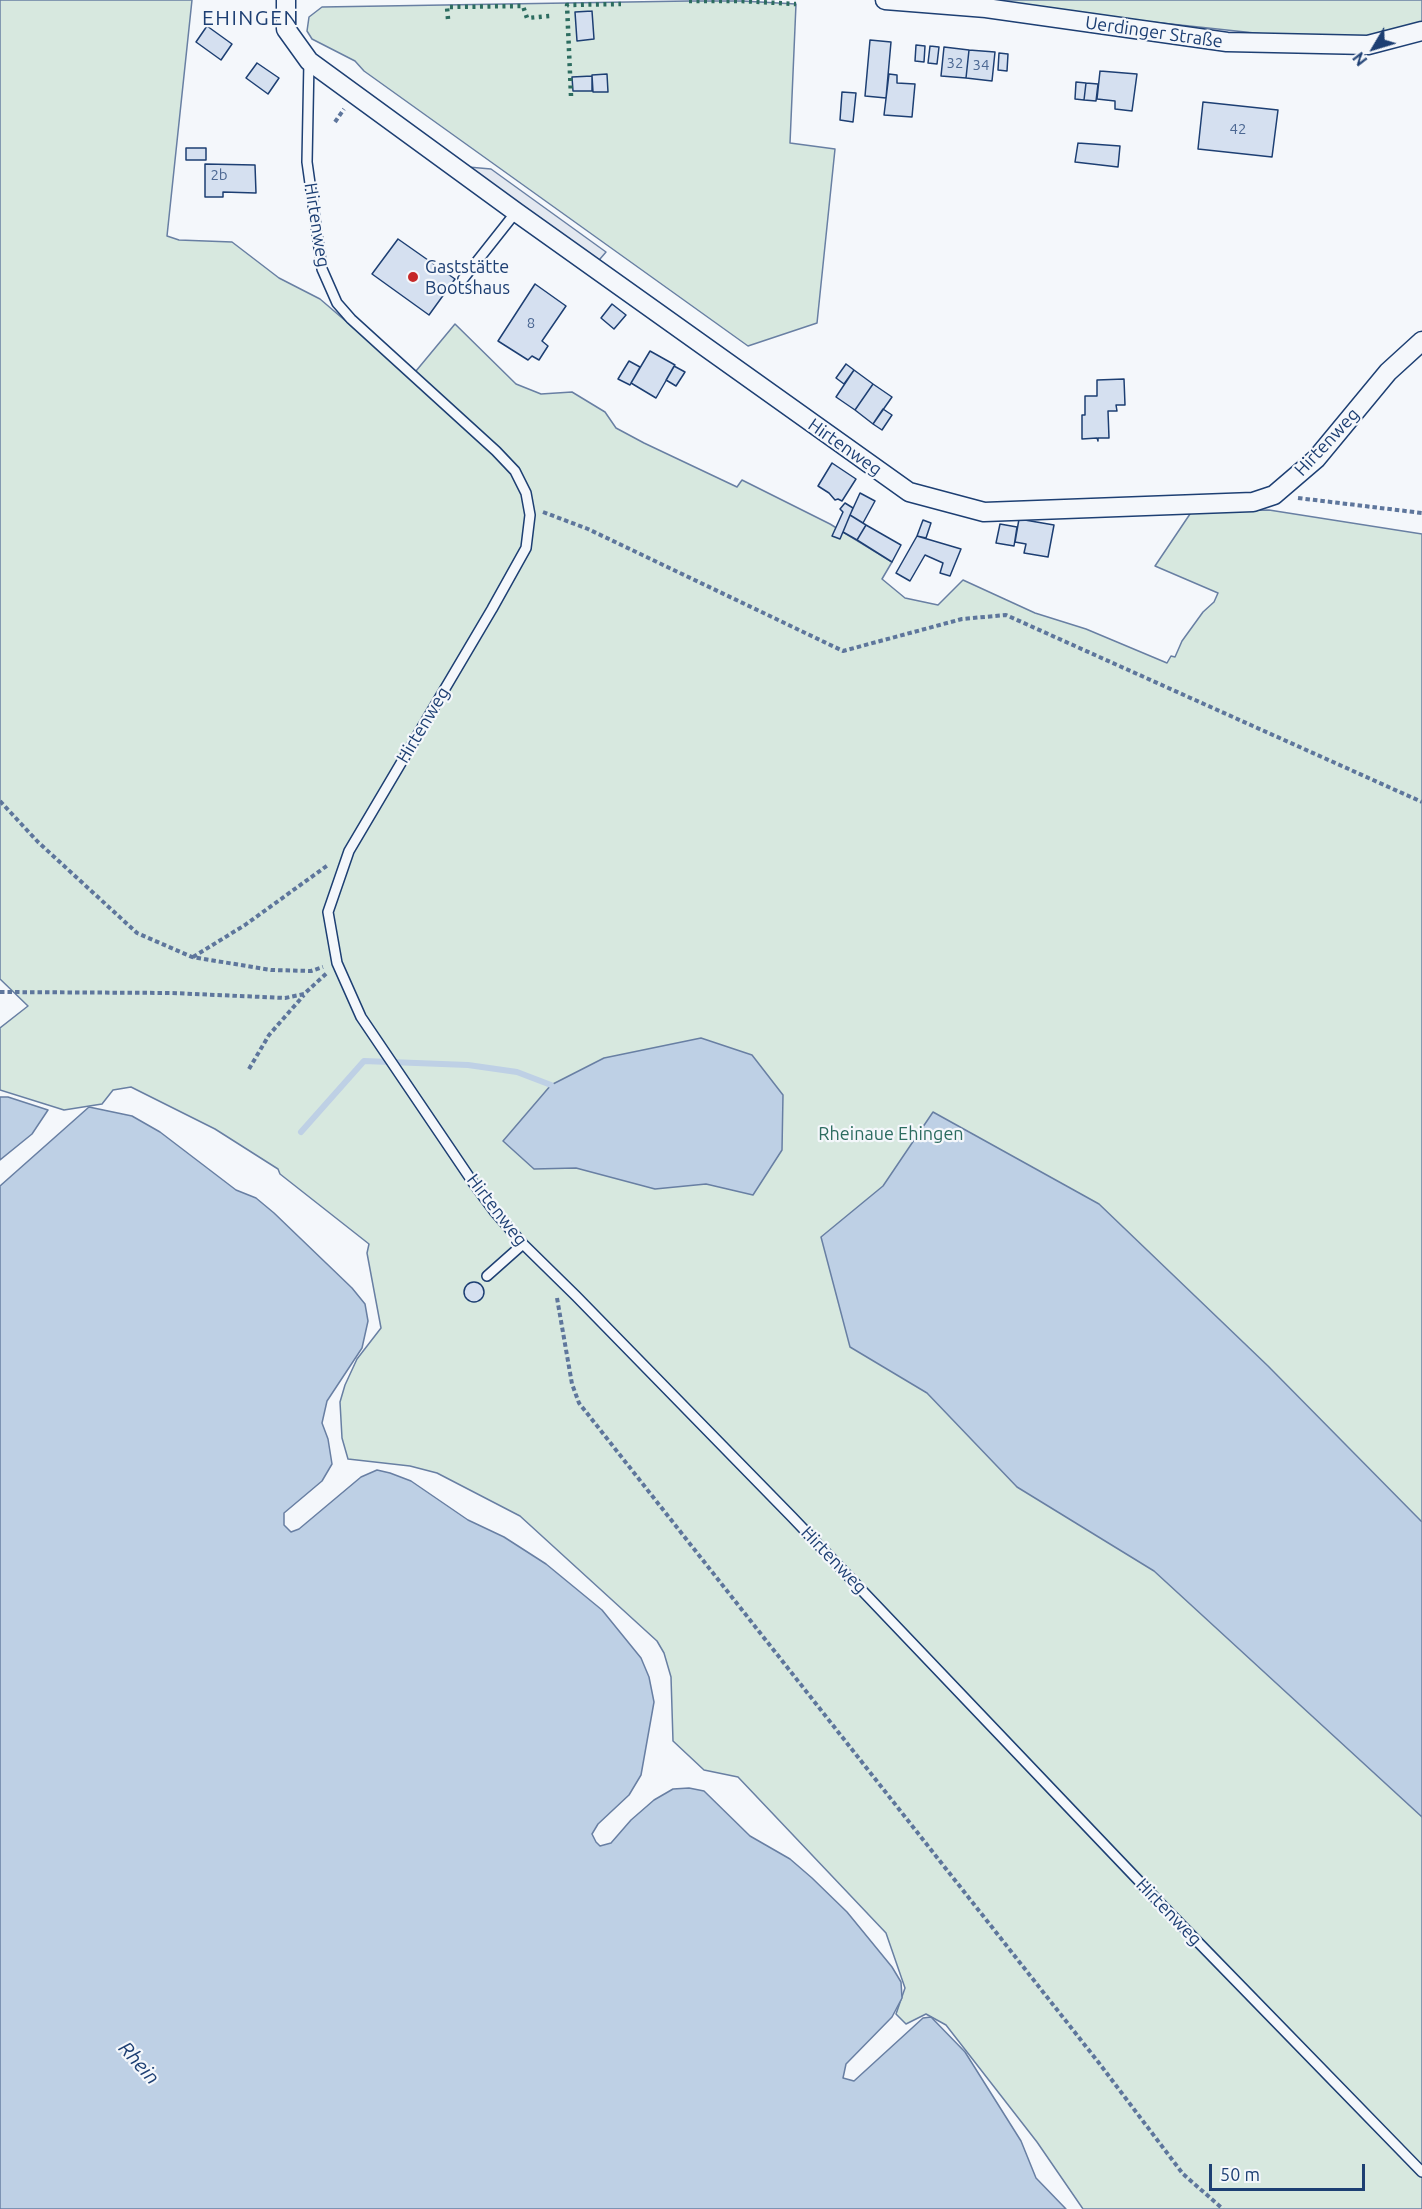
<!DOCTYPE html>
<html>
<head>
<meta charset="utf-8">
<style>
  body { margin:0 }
  #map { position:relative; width:1422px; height:2209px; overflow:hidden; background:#f4f7fb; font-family:Ubuntu,sans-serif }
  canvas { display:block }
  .north { position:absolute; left:1344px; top:18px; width:60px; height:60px; -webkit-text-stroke:4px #f4f7fb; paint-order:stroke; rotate:232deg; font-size:16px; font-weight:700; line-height:24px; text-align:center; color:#1d3f73 }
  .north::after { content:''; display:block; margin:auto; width:21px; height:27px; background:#1d3f73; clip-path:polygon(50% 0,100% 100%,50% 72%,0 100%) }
  .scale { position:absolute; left:1209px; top:2164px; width:156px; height:27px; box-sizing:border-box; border:3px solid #1d3f73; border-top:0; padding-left:8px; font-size:18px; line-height:21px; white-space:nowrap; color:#1d3f73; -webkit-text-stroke:4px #f4f7fb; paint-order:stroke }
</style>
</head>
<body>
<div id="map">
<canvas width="1422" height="2209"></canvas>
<div class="north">N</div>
<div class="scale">50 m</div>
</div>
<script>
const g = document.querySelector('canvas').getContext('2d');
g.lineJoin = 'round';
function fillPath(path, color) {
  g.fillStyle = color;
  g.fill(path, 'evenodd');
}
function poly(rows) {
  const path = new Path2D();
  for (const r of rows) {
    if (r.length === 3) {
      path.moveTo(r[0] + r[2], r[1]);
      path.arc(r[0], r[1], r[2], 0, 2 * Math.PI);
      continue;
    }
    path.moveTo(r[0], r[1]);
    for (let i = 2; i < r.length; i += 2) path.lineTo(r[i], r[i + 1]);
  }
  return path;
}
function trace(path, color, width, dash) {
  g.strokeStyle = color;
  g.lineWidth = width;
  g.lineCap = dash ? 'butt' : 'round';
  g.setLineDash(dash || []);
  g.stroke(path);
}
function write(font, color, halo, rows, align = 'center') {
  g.font = font + ' Ubuntu,sans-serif';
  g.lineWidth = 4.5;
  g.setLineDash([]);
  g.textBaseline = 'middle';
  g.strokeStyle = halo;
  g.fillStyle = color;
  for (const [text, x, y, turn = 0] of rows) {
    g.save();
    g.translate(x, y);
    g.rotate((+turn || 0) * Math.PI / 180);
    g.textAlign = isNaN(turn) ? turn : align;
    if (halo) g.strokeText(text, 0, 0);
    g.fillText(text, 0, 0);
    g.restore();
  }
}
const green = poly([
  [0,0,192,0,167,236,179,240,232,242,279,278,320,299,411,377,455,324,516,384,541,394,572,392,605,412,616,428,644,443,737,487,742,480,830,524,892,562,882,579,905,598,938,605,963,580,1035,613,1086,629,1167,663,1171,656,1175,657,1182,641,1203,612,1214,602,1218,593,1155,566,1192,511,1269,510,1422,534,1422,2209,1083,2209,1037,2142,946,2025,926,2014,906,2024,896,2014,905,1988,886,1933,738,1777,704,1770,673,1741,671,1677,664,1653,657,1641,520,1516,437,1473,410,1466,348,1459,342,1438,340,1402,345,1385,357,1359,381,1328,367,1253,369,1244,280,1174,278,1169,215,1129,131,1087,113,1090,102,1104,64,1110,0,1090,0,1028,28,1006,0,979,0,0],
  [967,0,1422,0,1422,27,1363,39,1292,37,1096,16,967,0],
  [689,1,742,1,796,4,790,143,835,149,817,323,748,346,364,71,355,61,312,39,307,31,309,17,322,7,689,1]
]);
const parking = poly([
  [457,166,491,169,606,252,594,266,457,166]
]);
const water = poly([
  [701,1038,752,1055,783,1095,782,1150,753,1195,706,1184,655,1189,576,1168,534,1169,503,1141,551,1085,604,1058,701,1038],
  [0,1097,8,1097,48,1110,32,1134,0,1160,0,1097],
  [89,1107,132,1116,160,1132,236,1190,256,1198,274,1213,352,1288,365,1304,368,1321,362,1348,327,1401,322,1423,328,1439,332,1464,322,1481,284,1513,284,1525,291,1532,299,1529,361,1477,377,1470,390,1473,411,1481,468,1520,504,1537,546,1564,602,1610,641,1658,649,1677,654,1702,641,1775,629,1795,598,1824,592,1834,596,1842,600,1846,611,1843,631,1820,654,1800,673,1789,689,1788,704,1791,750,1836,790,1859,812,1878,847,1912,892,1967,901,1982,902,1998,892,2017,846,2064,843,2078,854,2081,923,2018,931,2017,965,2052,1021,2141,1036,2178,1066,2209,0,2209,0,1186,89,1107],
  [933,1112,1099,1204,1268,1366,1422,1522,1422,1817,1154,1571,1017,1487,927,1393,850,1347,821,1237,883,1186,933,1112]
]);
const stream = poly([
  [301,1132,364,1061,468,1065,517,1072,551,1085]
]);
const building = poly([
  [592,11,594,39,577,41,575,12,592,11],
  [207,26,232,44,221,60,196,42,207,26],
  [870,40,891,42,886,98,865,96,870,40],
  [916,45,925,46,924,62,915,61,916,45],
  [930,46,939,47,937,64,928,63,930,46],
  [944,47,969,50,966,78,941,76,944,47],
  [969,50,995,52,992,81,966,78,969,50],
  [999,53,1008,54,1007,71,998,70,999,53],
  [257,63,279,78,268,94,246,78,257,63],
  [1100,71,1137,74,1132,111,1115,109,1115,101,1097,99,1100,71],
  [607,74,608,92,593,92,592,75,607,74],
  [889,74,897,75,897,83,915,84,912,117,884,115,889,74],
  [592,76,592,91,573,91,572,77,592,76],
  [1076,82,1086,83,1084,100,1075,99,1076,82],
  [1086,83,1098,84,1096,101,1084,100,1086,83],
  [842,92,856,93,853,122,840,120,842,92],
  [1203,102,1278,110,1272,157,1198,149,1203,102],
  [1078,143,1120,146,1118,167,1075,162,1078,143],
  [186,148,206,148,206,160,186,160,186,148],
  [205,164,255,165,256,193,223,192,223,197,205,197,205,164],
  [398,239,455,279,429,315,372,274,398,239],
  [535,284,566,306,542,341,548,346,539,360,532,356,528,360,498,341,535,284],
  [612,304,626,315,614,329,601,318,612,304],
  [650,351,675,365,656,398,631,383,650,351],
  [629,361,640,367,630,385,618,379,629,361],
  [846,364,854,370,844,384,836,378,846,364],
  [674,366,685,372,676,386,666,380,674,366],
  [854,370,873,384,855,410,836,397,854,370],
  [1124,379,1125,405,1116,405,1117,411,1108,411,1109,438,1098,438,1098,441,1097,438,1082,439,1082,415,1085,415,1085,396,1097,396,1097,380,1124,379],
  [873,384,892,397,873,424,855,410,873,384],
  [883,409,892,415,882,430,873,424,883,409],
  [832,463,856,479,842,501,838,499,835,500,829,493,818,486,832,463],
  [860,493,875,501,863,523,850,515,860,493],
  [845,503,853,508,840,539,832,536,843,512,840,509,845,503],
  [850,515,866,525,857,540,843,532,850,515],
  [1019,519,1054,525,1048,557,1024,553,1026,544,1015,542,1019,519],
  [923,520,931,523,926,538,917,536,923,520],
  [1000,524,1017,527,1014,546,996,543,1000,524],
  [866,525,901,545,892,562,857,540,866,525],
  [917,536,961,549,950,576,940,573,943,563,925,555,910,581,896,573,917,536],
  [474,1292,10]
]);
const path = poly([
  [335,122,344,109],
  [1298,498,1422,513],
  [543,512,588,529,843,651,962,619,1006,615,1422,802],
  [0,801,38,842,137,933,192,957,271,970,311,971,323,967],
  [193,957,245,925,328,865],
  [0,992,172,993,285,998,304,994,328,972],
  [249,1069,269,1035,304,995],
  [557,1298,572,1384,579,1403,1099,2063,1183,2174,1223,2209]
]);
const lane = poly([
  [309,61,307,162,322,269,337,303,351,319,496,451,515,471,526,493,530,515,526,548,492,609,349,851,328,912,337,963,361,1017,474,1184,494,1211,523,1244,576,1296,792,1517,1159,1902,1422,2172],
  [463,279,516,212],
  [487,1276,523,1244]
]);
const street = poly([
  [286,0,286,29,309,61,516,212,909,492,984,512,1253,502,1274,495,1316,459,1388,372,1422,341],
  [885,0,986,8,1227,42,1368,45,1422,31]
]);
const hedge = poly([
  [689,1,742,1,796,4],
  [448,19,447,7,523,6,527,18,550,16],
  [571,96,567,5,621,4]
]);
const markers = [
  [413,277,6,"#c62828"]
];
const numberNames = [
  ["32",955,63],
  ["34",981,65],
  ["42",1238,129],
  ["2b",219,175],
  ["8",531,323]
];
const streetNames = [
  ["Uerdinger Straße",1154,32,8],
  ["Hirtenweg",317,225,81],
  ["Hirtenweg",1327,442,-47],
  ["Hirtenweg",845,447,35],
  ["Hirtenweg",423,725,-59],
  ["Hirtenweg",497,1210,52],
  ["Hirtenweg",834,1560,46],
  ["Hirtenweg",1169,1912,46]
];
const poiNames = [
  ["Gaststätte",425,267],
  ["Bootshaus",425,288]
];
const parkNames = [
  ["Rheinaue Ehingen",891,1134]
];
const waterNames = [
  ["Rhein",139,2063,48]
];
const quarterNames = [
  ["EHINGEN",251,18]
];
fillPath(green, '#d7e8df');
trace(green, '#687fa3', 1.5);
fillPath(parking, '#e3e8f0');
trace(parking, '#687fa3', 1.5);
fillPath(water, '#bed0e5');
trace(water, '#687fa3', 1.5);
trace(stream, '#bed0e5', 6);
fillPath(building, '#d5e0f0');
trace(building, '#1d3f73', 1.5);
trace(lane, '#1d3f73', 12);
trace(street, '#1d3f73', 21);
trace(path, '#5e769c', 4, [4.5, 3]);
trace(lane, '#f4f7fb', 9);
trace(street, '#f4f7fb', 18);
trace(hedge, '#2c6c60', 4.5, [3, 4.5]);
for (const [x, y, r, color] of markers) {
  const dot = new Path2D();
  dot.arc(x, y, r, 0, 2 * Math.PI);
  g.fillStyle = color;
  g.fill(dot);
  trace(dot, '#f4f7fb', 2);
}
write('15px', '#4b6792', null, numberNames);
write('18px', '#1d3f73', '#f4f7fb', streetNames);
write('18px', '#1d3f73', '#f4f7fb', poiNames, 'left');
write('18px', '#2c6c60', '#f4f7fb', parkNames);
write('italic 20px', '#1d3f73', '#f4f7fb', waterNames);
g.letterSpacing = '1.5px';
write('21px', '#1d3f73', '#f4f7fb', quarterNames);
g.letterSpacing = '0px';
</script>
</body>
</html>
